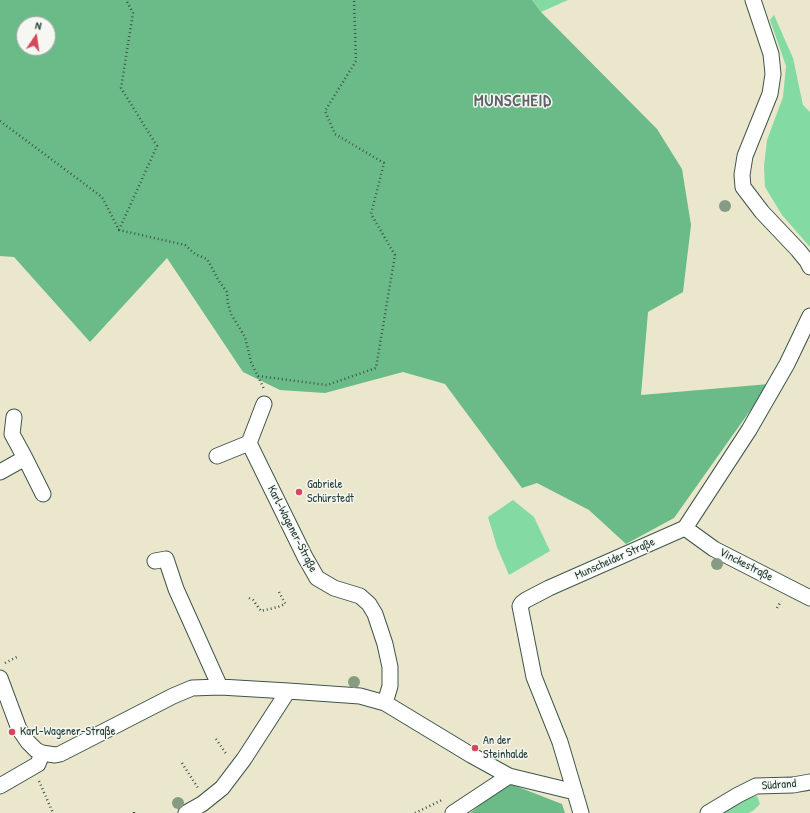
<!DOCTYPE html>
<html>
<head>
<meta charset="utf-8">
<style>
  body { margin:0 }
  #map { position:relative; width:810px; height:813px; overflow:hidden; background:#ebe7cc; font-family:"Patrick Hand",sans-serif }
  canvas { display:block }
  .north { position:absolute; left:16px; top:16px; width:40px; height:40px; box-sizing:border-box; background:#f6f6f2; border:1px solid #a0aca6; border-radius:50%; rotate:13deg; font-size:11px; font-weight:700; line-height:16px; text-align:center; color:#1f3d34 }
  .north::after { content:''; display:block; margin:auto; width:14px; height:18px; background:#d1495b; clip-path:polygon(50% 0,100% 100%,50% 72%,0 100%) }
</style>
</head>
<body>
<div id="map">
<canvas width="810" height="813"></canvas>
<div class="north">N</div>
</div>
<script>
const g = document.querySelector('canvas').getContext('2d');
g.lineJoin = 'round';
function fillPath(path, color) {
  g.fillStyle = color;
  g.fill(path, 'evenodd');
}
function poly(rows) {
  const path = new Path2D();
  for (const r of rows) {
    path.moveTo(r[0], r[1]);
    for (let i = 2; i < r.length; i += 2) path.lineTo(r[i], r[i + 1]);
  }
  return path;
}
function trace(path, color, width, dash) {
  g.strokeStyle = color;
  g.lineWidth = width;
  g.lineCap = dash ? 'butt' : 'round';
  g.setLineDash(dash || []);
  g.stroke(path);
}
function write(font, color, halo, rows, align = 'center') {
  g.font = font + ' "Patrick Hand",sans-serif';
  g.lineWidth = 3;
  g.setLineDash([]);
  g.textBaseline = 'middle';
  g.strokeStyle = halo;
  g.fillStyle = color;
  for (const [text, x, y, turn = 0] of rows) {
    g.save();
    g.translate(x, y);
    g.rotate((+turn || 0) * Math.PI / 180);
    g.textAlign = isNaN(turn) ? turn : align;
    if (halo) g.strokeText(text, 0, 0);
    g.fillText(text, 0, 0);
    g.restore();
  }
}
const green = poly([
  [532,0,568,0,541,12],
  [774,15,793,58,803,105,810,112,810,247,782,215,765,187,764,166,767,140,783,97,786,66,770,20],
  [513,500,534,517,550,551,509,575,497,547,488,517],
  [757,796,760,804,754,810,749,813,717,813,748,798]
]);
const forest = poly([
  [0,0,532,0,541,12,657,129,682,169,691,225,683,292,648,312,641,395,769,384,674,518,626,544,589,510,537,483,522,488,445,384,403,372,325,393,280,390,243,372,167,258,90,342,14,257,0,256],
  [24,24,48,24,48,48,24,48],
  [508,783,562,804,565,813,470,813]
]);
const path = poly([
  [0,121,102,197,119,230,185,245,195,254,207,259,219,281,227,292,228,304,231,314,245,337,251,362,264,389],
  [119,230,157,146,121,88,133,13,126,0],
  [258,376,327,385,376,368,395,255,371,214,384,163,335,134,325,111,356,61,354,0],
  [279,592,286,605],
  [249,598,253,600,261,611,278,607,285,604],
  [777,608,781,601],
  [5,663,19,656],
  [216,739,227,755],
  [182,763,198,788],
  [39,781,53,813],
  [134,812,134,813],
  [415,813,442,800]
]);
const minor = poly([
  [753,0,771,54,773,74,770,94,745,156,742,175,743,187,762,212,798,250,807,261,810,267],
  [249,443,264,404],
  [217,456,249,443,305,557,317,578,334,588,360,596,369,604,375,614,385,644,390,667,390,686,385,703],
  [25,458,43,494],
  [0,472,25,458,12,434,14,417],
  [685,528,714,549,810,598],
  [155,561,166,559,176,589,220,687],
  [0,678,19,729,28,742,36,750,42,753,55,755,60,754,173,696,192,688,220,687,288,691,360,696,385,703,471,755,509,776,575,792],
  [0,786,38,764,42,753],
  [186,813,202,804,222,788,244,759,288,691],
  [453,813,509,776],
  [581,813,560,742,534,677,520,606,522,603,526,600,549,588,685,528,749,430,787,364,810,316],
  [708,813,738,795,756,786,793,785,810,782]
]);
const trees = [
  [725,206],
  [717,564],
  [354,682],
  [178,803]
];
const markers = [
  [299,492,4,"#d1495b"],
  [12,732,4,"#d1495b"],
  [475,748,4,"#d1495b"]
];
const poiNames = [
  ["Gabriele",307,485],
  ["Schürstedt",307,499],
  ["Karl-Wagener-Straße",20,732],
  ["An der",483,741],
  ["Steinhalde",483,755]
];
const streetNames = [
  ["Karl-Wagener-Straße",292,529,63],
  ["Munscheider Straße",615,559,-24],
  ["Vinckestraße",746,565,27],
  ["Südrand",779,785,-4]
];
const districtNames = [
  ["MUNSCHEID",513,102]
];
fillPath(green, '#83dba1');
fillPath(forest, '#6abb87');
trace(minor, '#3e564b', 17);
trace(path, '#3e564b', 2.5, [1, 3]);
trace(minor, '#fff', 15);
g.fillStyle = '#869b84';
for (const [x, y] of trees) {
  g.beginPath();
  g.arc(x, y, 6, 0, 2 * Math.PI);
  g.fill();
}
for (const [x, y, r, color] of markers) {
  const dot = new Path2D();
  dot.arc(x, y, r, 0, 2 * Math.PI);
  g.fillStyle = color;
  g.fill(dot);
  trace(dot, '#f6f6f2', 1.5);
}
write('12px', '#1f3d34', '#f6f6f2', poiNames, 'left');
write('12px', '#1f3d34', '#f6f6f2', streetNames);
g.letterSpacing = '1px';
write('bold 16px', '#5f6267', '#f6f6f2', districtNames);
g.letterSpacing = '0px';
</script>
</body>
</html>
